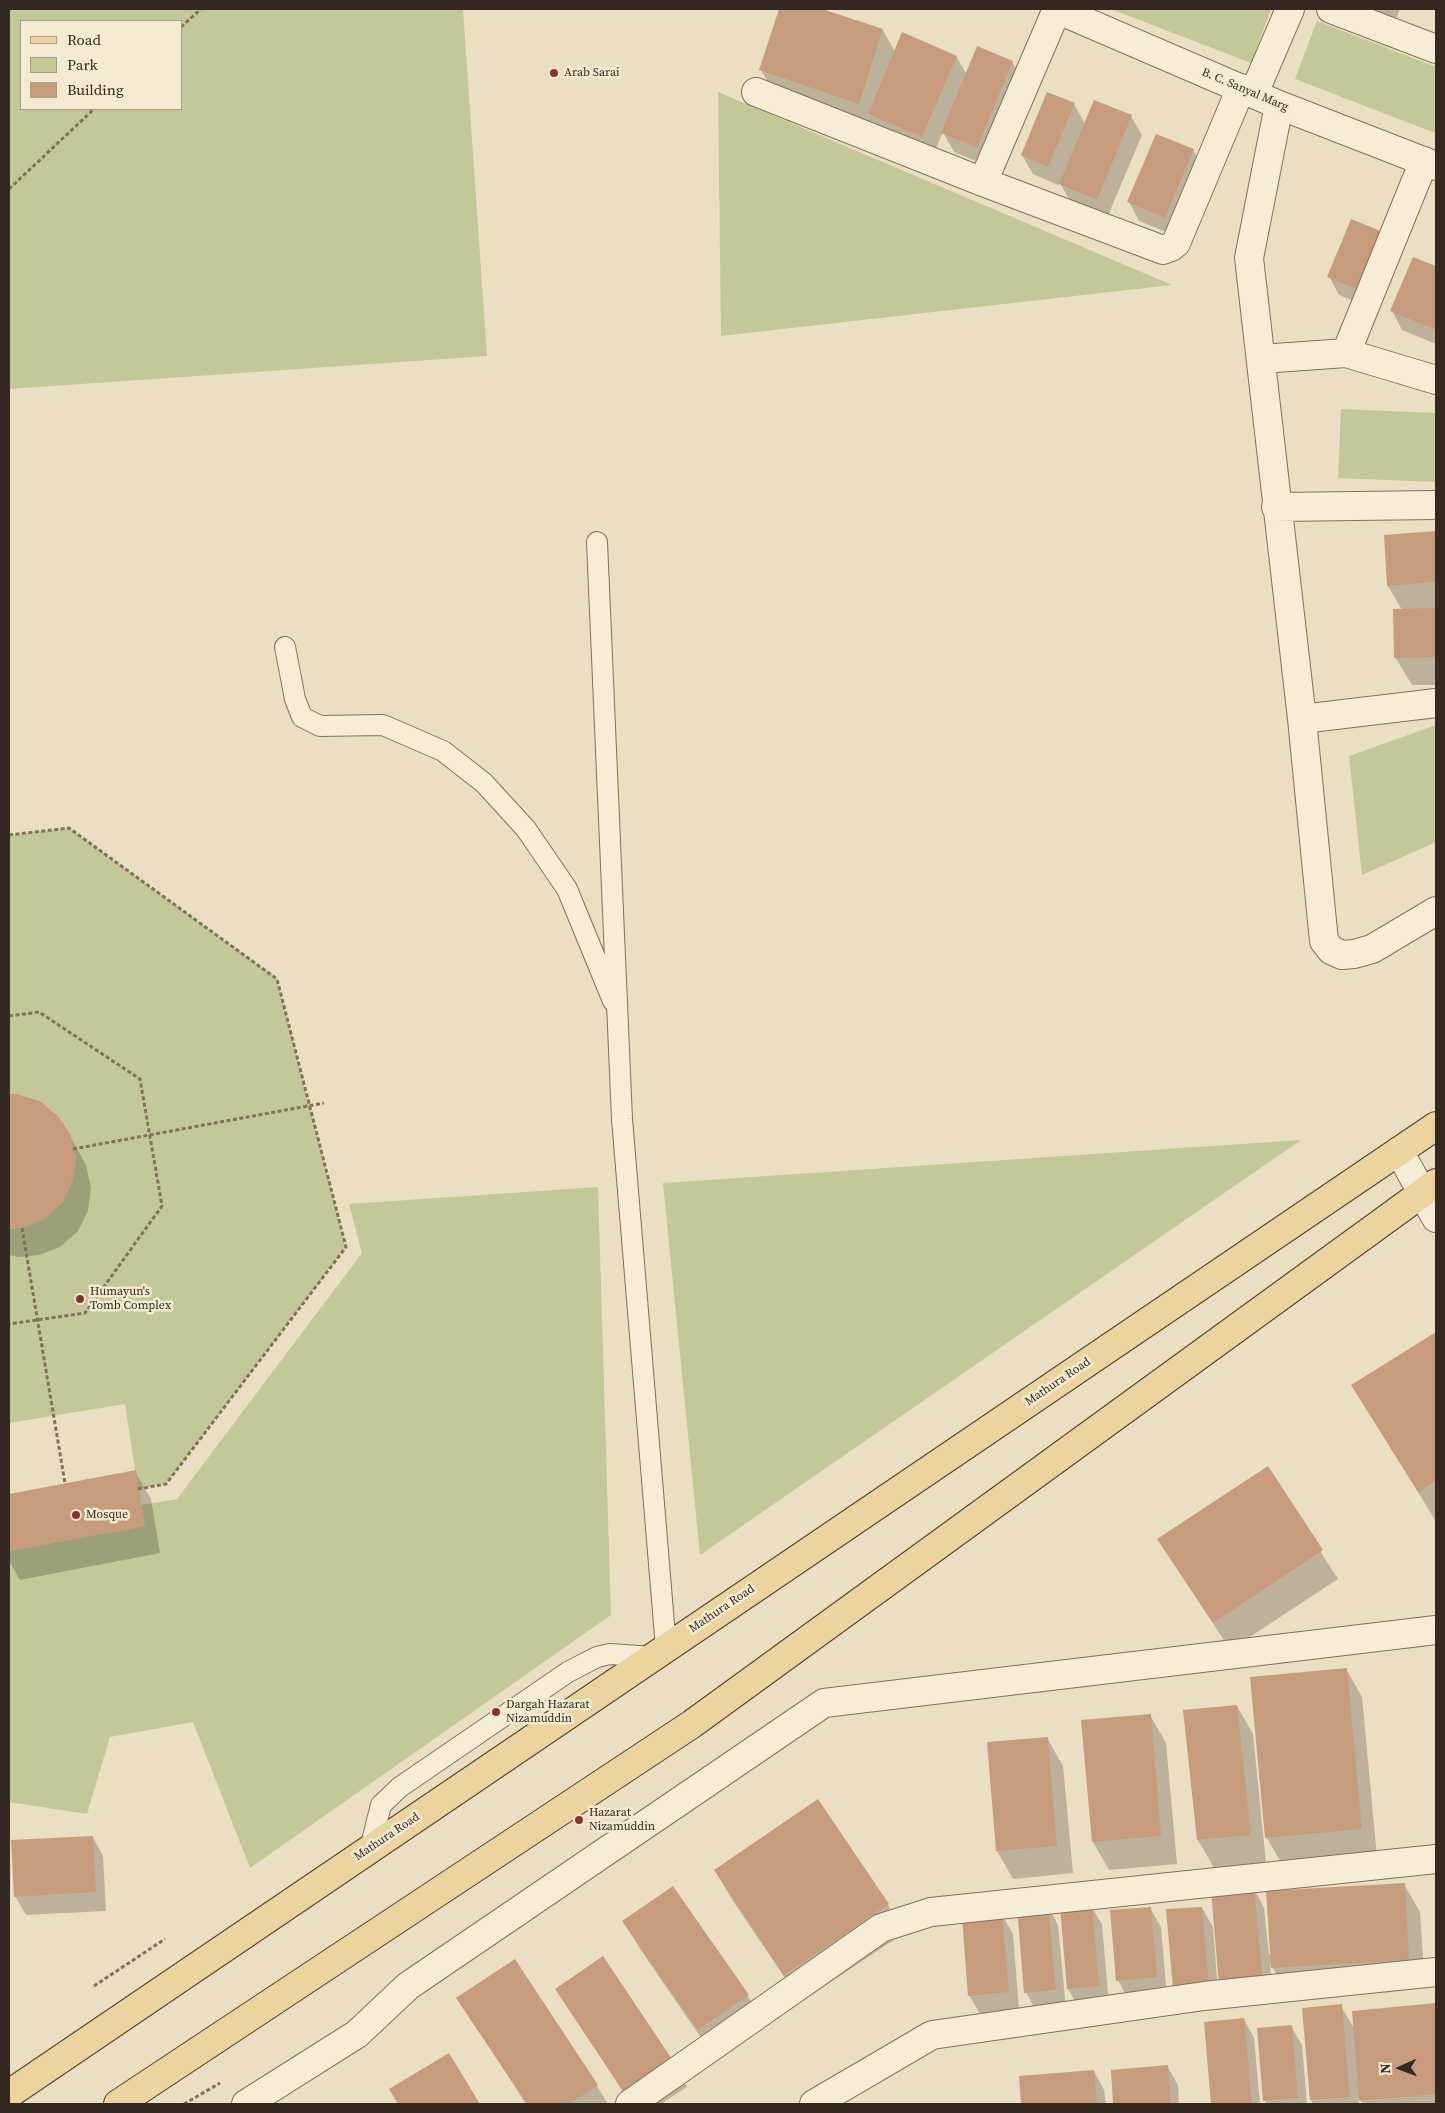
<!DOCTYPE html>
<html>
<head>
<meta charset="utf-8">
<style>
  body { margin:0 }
  #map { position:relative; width:1445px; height:2113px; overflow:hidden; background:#ebdfc3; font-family:"Source Serif 4",serif }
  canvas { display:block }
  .frame { position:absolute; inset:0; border:10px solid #34291e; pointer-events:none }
  .legend { position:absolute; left:20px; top:20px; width:162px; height:90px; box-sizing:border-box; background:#f3ead2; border:1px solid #a79d8a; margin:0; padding:6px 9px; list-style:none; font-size:15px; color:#34291e }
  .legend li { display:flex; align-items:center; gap:10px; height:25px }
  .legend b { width:25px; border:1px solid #a79d8a }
  .north { position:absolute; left:1375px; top:2043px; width:50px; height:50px; -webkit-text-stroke:4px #f3ead2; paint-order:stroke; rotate:268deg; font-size:14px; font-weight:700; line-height:20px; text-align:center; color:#34291e }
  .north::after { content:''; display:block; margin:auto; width:18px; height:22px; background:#34291e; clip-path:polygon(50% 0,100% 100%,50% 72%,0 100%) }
</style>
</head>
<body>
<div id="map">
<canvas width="1445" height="2113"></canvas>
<div class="frame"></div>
<ul class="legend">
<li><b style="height:6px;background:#ebd49d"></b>Road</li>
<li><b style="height:14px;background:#c2c898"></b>Park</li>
<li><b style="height:14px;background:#c69c7c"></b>Building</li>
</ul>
<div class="north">N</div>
</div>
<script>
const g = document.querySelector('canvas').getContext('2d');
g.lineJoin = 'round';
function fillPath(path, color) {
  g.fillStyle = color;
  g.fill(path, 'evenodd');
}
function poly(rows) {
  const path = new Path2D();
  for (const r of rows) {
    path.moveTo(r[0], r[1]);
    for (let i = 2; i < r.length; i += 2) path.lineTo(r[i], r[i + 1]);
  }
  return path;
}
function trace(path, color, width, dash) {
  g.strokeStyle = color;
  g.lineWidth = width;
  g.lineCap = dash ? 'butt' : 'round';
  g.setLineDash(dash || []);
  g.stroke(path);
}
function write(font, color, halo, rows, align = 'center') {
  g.font = font + ' "Source Serif 4",serif';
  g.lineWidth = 5;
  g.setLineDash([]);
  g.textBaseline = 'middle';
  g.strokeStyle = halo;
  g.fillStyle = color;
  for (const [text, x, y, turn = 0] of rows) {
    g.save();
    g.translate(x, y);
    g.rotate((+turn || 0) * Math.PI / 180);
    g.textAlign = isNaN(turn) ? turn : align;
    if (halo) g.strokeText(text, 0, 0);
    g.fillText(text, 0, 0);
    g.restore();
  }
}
const green = poly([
  [9,9,463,9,487,356,9,389],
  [181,21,181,109,21,109,21,21],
  [1111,9,1271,9,1251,63],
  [1317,21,1436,67,1435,133,1295,79],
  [718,92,1172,285,721,336],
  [1341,409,1436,413,1436,482,1338,478],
  [1436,725,1436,842,1362,875,1349,756],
  [69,828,277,979,346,1247,166,1484,138,1489,125,1404,9,1423,9,1229,22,1228,44,1219,62,1203,72,1182,76,1159,71,1135,58,1116,40,1101,17,1094,9,1094,9,835],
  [1301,1140,700,1555,663,1183],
  [598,1187,611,1615,250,1868,193,1722,110,1737,87,1814,9,1802,9,1551,145,1526,141,1505,177,1499,362,1253,349,1204]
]);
const shadow = poly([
  [781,9,818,9,883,30,895,52,956,56,967,75,1012,62,1023,81,988,166,954,152,943,132,933,155,777,98,761,70],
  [1331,9,1400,9,1389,36],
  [1074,104,1085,124,1131,116,1142,135,1107,218,1071,203,1060,183,1058,185,1033,174,1022,155],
  [1193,150,1204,169,1176,236,1139,221,1129,202],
  [1352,220,1375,310,1339,295,1329,276],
  [1414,258,1436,268,1436,344,1402,330,1392,311],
  [1436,533,1436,685,1412,685,1395,657,1402,610,1388,586,1385,537],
  [9,1095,17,1095,70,1136,86,1165,91,1188,88,1211,78,1231,60,1247,39,1255,18,1257,9,1255],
  [1436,1333,1436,1519,1435,1520,1353,1386],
  [1267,1467,1338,1579,1230,1650,1159,1539],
  [135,1472,151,1499,160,1553,20,1580,9,1561,9,1495],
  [1346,1669,1362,1697,1377,1857,1283,1866,1267,1838,1252,1678],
  [1237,1706,1253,1734,1266,1863,1214,1868,1198,1840,1185,1712],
  [1150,1715,1166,1743,1177,1864,1109,1870,1093,1842],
  [1047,1738,1063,1766,1073,1873,1013,1879,997,1851],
  [93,1837,103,1856,106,1911,26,1915,15,1896],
  [715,1870,888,1905,904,1933,801,2002,731,1898],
  [1404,1884,1420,1912,1425,1987,1288,1995,1270,1963,1273,2000,1231,2004,1254,1889,1264,1907,1269,1955],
  [673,1888,748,1996,764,2024,715,2058,640,1949,624,1922],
  [1048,1906,1058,1925,1066,2009,1036,2011,1026,1992],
  [1091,1906,1102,1924,1109,2005,1079,2008,1068,1989],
  [1150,1908,1161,1927,1167,1996,1128,1999,1118,1980],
  [1202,1908,1213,1927,1219,2004,1185,2007],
  [1002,1915,1013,1934,1019,2010,980,2014,969,1995],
  [556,1989,671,2059,687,2087,661,2104,631,2104],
  [458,1998,597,2086,608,2104,526,2104],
  [1436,2004,1436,2104,1363,2104,1358,2097,1359,2104,1313,2104,1311,2100,1341,2006,1354,2028,1353,2012],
  [1244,2019,1254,2038,1260,2104,1212,2104,1205,2023],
  [1291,2026,1302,2045,1307,2104,1266,2104,1258,2029],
  [449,2055,478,2104,399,2104,391,2090],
  [1167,2066,1178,2085,1179,2104,1115,2104,1112,2071],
  [1094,2071,1104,2090,1106,2104,1022,2104,1020,2078]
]);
const building = poly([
  [779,9,822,9,883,29,859,104,759,70],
  [902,32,957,56,922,137,868,114],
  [977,46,1013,61,977,148,941,133],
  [1047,92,1075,103,1048,167,1021,155],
  [1094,100,1132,115,1097,200,1059,184],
  [1156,134,1194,149,1165,218,1127,202],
  [1351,219,1388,234,1364,292,1327,277],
  [1413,257,1436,266,1436,330,1390,311],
  [1436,531,1436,582,1387,586,1384,535],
  [1436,608,1436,657,1394,658,1393,609],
  [9,1094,17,1094,40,1101,58,1116,71,1135,76,1159,72,1182,62,1203,44,1219,22,1228,9,1229],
  [1436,1332,1436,1481,1418,1492,1351,1385],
  [1268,1466,1323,1550,1213,1623,1157,1539],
  [136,1470,145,1526,9,1551,9,1494],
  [1347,1668,1362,1829,1265,1838,1250,1677],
  [1237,1705,1251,1835,1197,1840,1183,1710],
  [1151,1714,1161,1836,1092,1842,1081,1720],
  [1048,1737,1057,1846,996,1851,987,1742],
  [818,1799,889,1904,784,1975,714,1870],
  [93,1836,96,1892,14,1897,11,1840],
  [1405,1883,1409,1960,1271,1968,1266,1891],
  [673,1886,749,1995,698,2030,622,1921],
  [1254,1887,1263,1982,1219,1985,1211,1891],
  [1092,1904,1099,1986,1067,1989,1060,1907],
  [1048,1905,1056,1990,1024,1993,1017,1907],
  [1151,1907,1157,1977,1116,1981,1110,1910],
  [1202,1907,1209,1986,1173,1989,1166,1909],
  [1002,1914,1009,1992,968,1996,962,1917],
  [603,1956,672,2059,623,2091,555,1989],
  [515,1959,598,2085,569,2104,527,2104,456,1998],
  [1436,2003,1436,2094,1359,2101,1352,2011],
  [1342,2004,1350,2097,1310,2100,1302,2008],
  [1244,2018,1252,2103,1211,2104,1204,2022],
  [1292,2025,1298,2098,1263,2101,1257,2028],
  [449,2053,480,2104,398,2104,389,2089],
  [1168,2065,1171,2104,1113,2104,1111,2070],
  [1094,2070,1097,2104,1021,2104,1019,2076]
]);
const path = poly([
  [181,27,201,9],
  [9,189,94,109],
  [9,835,69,828,277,979,346,1247,166,1484,138,1489],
  [9,1016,39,1012,140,1079,162,1206,85,1313,9,1324],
  [73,1149,324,1103],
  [22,1228,65,1483],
  [94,1986,165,1939],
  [184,2104,220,2083]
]);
const lane = poly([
  [597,542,622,1119,666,1648],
  [285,647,295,699,302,717,320,726,383,725,443,751,484,783,526,829,567,889,613,1001],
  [370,1849,381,1805,400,1787,568,1672,597,1657,610,1654,653,1657]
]);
const street = poly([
  [1056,9,1279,105,1436,166],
  [1331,9,1436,49],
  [756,92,983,182,1163,250,1171,247,1176,243,1241,88],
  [1254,93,1290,9],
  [1279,105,1249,258,1302,719,1324,941,1331,950,1342,955,1354,954,1372,949,1436,911],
  [983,182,1057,9],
  [1346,353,1424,161],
  [1261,359,1346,353,1436,380],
  [1276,507,1436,505],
  [1302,719,1436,703],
  [1399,1151,1436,1218],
  [246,2104,357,2034,408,1986,824,1703,1436,1630],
  [630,2104,881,1928,931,1912,1436,1859],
  [814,2104,932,2035,1204,1996,1436,1972]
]);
const primary = poly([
  [9,2094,1436,1126],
  [118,2104,692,1724,1436,1183]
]);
const markers = [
  [554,73,5,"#8e3030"],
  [80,1299,5,"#8e3030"],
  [76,1515,5,"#8e3030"],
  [496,1712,5,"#8e3030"],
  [579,1820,5,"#8e3030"]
];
const poiNames = [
  ["Arab Sarai",564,73],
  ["Humayun's",90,1292],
  ["Tomb Complex",90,1306],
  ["Mosque",86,1515],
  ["Dargah Hazarat",506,1705],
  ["Nizamuddin",506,1719],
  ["Hazarat",589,1813],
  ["Nizamuddin",589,1827]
];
const streetNames = [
  ["B. C. Sanyal Marg",1245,90,23],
  ["Mathura Road",1058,1382,-34],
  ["Mathura Road",722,1609,-34],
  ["Mathura Road",387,1837,-34]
];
fillPath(green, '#c2c898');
fillPath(shadow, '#0003');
fillPath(building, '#c69c7c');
trace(lane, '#83715b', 22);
trace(street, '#83715b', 30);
trace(primary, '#51402f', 30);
trace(path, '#83715b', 3, [4, 2.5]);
trace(lane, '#f6edd6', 20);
trace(street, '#f6edd6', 28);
trace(primary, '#ebd49d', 28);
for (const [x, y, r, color] of markers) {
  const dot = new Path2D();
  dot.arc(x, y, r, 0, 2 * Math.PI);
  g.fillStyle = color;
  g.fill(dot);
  trace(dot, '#f3ead2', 2);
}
write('12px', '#34291e', '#f3ead2', poiNames, 'left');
write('12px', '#34291e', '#f3ead2', streetNames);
</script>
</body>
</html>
